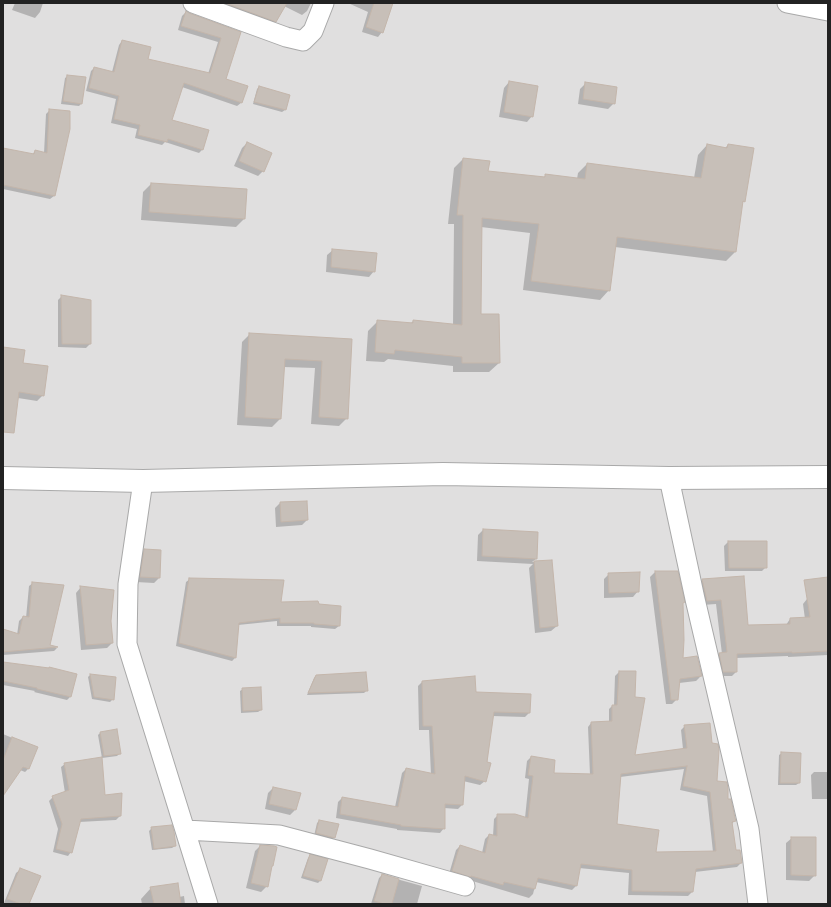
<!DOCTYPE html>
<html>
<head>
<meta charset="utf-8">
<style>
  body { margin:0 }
  #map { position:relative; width:831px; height:907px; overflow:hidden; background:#f2efe9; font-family:Mulish,sans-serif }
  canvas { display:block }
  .frame { position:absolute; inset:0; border:4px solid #222; pointer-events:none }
</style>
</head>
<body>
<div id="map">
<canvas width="831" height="907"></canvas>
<div class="frame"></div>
</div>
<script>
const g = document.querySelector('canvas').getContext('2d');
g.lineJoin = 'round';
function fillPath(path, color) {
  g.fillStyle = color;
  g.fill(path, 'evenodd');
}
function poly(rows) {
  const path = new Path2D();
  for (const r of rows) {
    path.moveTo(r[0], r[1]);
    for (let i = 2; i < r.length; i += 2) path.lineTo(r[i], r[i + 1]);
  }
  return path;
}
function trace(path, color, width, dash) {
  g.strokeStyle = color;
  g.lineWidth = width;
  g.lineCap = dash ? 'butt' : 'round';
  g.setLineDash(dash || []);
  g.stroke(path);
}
const residential = poly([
  [3,3,828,3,828,904,3,904]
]);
const shadow = poly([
  [15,3,43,3,40,12,35,18,12,10],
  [207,3,311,3,307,11,302,15,284,6,275,21,270,26],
  [348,3,392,3,382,32,378,37,362,32,368,12],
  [186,12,239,33,225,79,241,103,237,106,182,87,170,120,203,149,199,153,165,142,162,145,135,138,137,129,111,123,116,99,86,91,91,71,94,68,112,72,119,45,122,41,146,60,208,74,218,42,178,30,182,16],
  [68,76,81,104,79,106,61,104,65,78],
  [509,82,532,116,527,122,499,117,504,88],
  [586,83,614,103,608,109,578,104,580,89],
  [259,87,289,95,285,110,282,112,253,104,257,89],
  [50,110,69,129,54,196,50,199,3,189,3,149,32,155,35,151,44,153,46,114],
  [247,143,263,171,258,176,234,166,242,148],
  [707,145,725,148,728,145,744,201,741,204,735,252,726,261,615,247,609,290,600,300,523,290,530,233,481,227,480,315,499,363,489,372,453,372,453,366,388,359,384,362,366,361,368,331,378,321,410,324,413,321,453,325,454,224,448,224,454,168,463,159,487,172,543,178,546,175,577,179,578,173,587,164,694,178,698,155],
  [151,184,244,219,236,227,141,220,143,192],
  [333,250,374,271,369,277,326,272,327,255],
  [62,296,90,344,86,348,58,347,58,300],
  [250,334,351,340,347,418,339,426,311,424,315,368,283,367,280,419,272,427,237,425,242,342],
  [3,348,22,364,43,395,37,401,18,398,3,428],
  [280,503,307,520,302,525,276,527,275,508],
  [483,530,536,559,532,562,551,561,557,626,551,631,535,633,529,568,533,564,477,561,478,535],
  [728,542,766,567,762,571,725,571,724,546],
  [145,550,159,578,154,583,136,582,139,556],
  [655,572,682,603,681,659,701,676,696,681,679,683,677,699,672,704,666,704,650,577],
  [609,574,638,591,633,597,604,598,604,579],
  [190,579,280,603,339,626,335,629,311,627,311,626,277,626,277,621,238,625,235,658,232,661,176,646,186,582],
  [702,580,747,626,786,625,790,619,805,619,803,604,807,599,828,606,828,655,788,657,788,656,736,658,736,672,732,676,719,676,715,658,719,654,722,654,716,604,702,605,698,585],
  [33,583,49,645,57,648,54,651,3,655,3,630,17,635,19,621,23,617,26,618,29,586],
  [81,587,110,621,112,643,107,648,81,650,76,593],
  [3,663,70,697,67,700,34,692,35,691,3,685],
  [619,672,633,756,683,749,681,730,685,726,716,782,727,800,734,821,732,824,735,851,741,863,737,867,695,872,692,892,688,896,628,895,629,873,579,868,576,886,572,890,536,882,533,894,529,898,449,874,456,850,460,846,482,853,485,839,489,835,493,836,494,819,498,815,525,818,529,779,525,778,527,761,531,757,553,774,590,775,588,727,591,723,609,722,609,709,612,706,614,706,615,676],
  [684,769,680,790,707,796,713,852,655,853,616,825,620,777],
  [90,675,113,699,110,702,92,699,88,677],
  [316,676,367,690,364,693,307,695,314,678],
  [422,682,475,693,529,713,525,717,492,716,485,781,480,785,463,781,462,805,458,809,444,808,444,828,440,833,397,830,397,829,336,818,338,802,342,798,395,807,402,773,406,769,431,775,429,730,419,730,418,686],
  [243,689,261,710,258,712,241,713,240,691],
  [116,730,120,753,117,756,102,758,98,735,100,733],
  [3,734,36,748,28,769,25,772,20,770,3,794],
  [782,753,799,783,796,785,778,785,779,755],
  [65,764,104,796,120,816,116,820,79,822,71,852,68,856,53,852,58,829,49,801,53,797,65,793,61,767],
  [814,772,828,772,828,799,812,799,811,775],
  [273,788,295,810,290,815,265,809,268,793],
  [319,821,338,825,334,838,331,840,314,836,317,823],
  [152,828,175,846,172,848,152,850,149,831],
  [792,838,815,875,809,881,786,880,786,843],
  [260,846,267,886,261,892,246,888,255,851],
  [310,856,320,881,318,883,301,878,308,858],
  [21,869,28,904,6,904,4,903,16,873],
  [382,875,422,886,417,904,371,904,379,878],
  [151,888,179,897,184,896,185,904,142,904,141,899]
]);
const building = poly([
  [225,3,287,3,276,22,225,3],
  [374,3,393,3,383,33,366,27,374,3],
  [186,11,189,13,241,32,226,79,248,86,242,103,184,83,172,120,209,130,203,150,168,139,167,142,138,135,140,125,114,119,119,96,89,88,94,67,114,72,122,40,151,47,148,59,210,73,221,38,181,26,186,11],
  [67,75,86,77,82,104,63,101,67,75],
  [509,81,538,86,533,117,504,112,509,81],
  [585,82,617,87,615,104,583,99,585,82],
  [259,86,290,95,286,110,254,102,259,86],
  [49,109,70,111,70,129,55,196,3,185,3,148,34,154,35,150,47,153,49,109],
  [247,142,272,153,264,172,239,161,247,142],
  [707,144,727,148,728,144,754,148,745,202,743,201,736,252,617,237,610,291,531,281,539,224,482,218,481,314,499,314,500,363,462,363,462,357,395,350,394,354,375,352,377,320,413,323,413,320,462,325,463,215,457,215,463,158,490,161,488,171,545,177,545,174,585,179,587,163,701,178,707,144],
  [151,183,247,189,245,219,149,212,151,183],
  [332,249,377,253,375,272,331,267,332,249],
  [61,295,91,300,91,344,62,344,61,295],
  [249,333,352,339,348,419,319,417,322,361,285,359,281,419,245,417,249,333],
  [3,347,25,350,23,363,48,366,44,396,19,392,14,433,3,432,3,347],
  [307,501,308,520,281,522,280,502,307,501],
  [483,529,538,532,537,559,482,556,483,529],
  [728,541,767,541,767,568,729,568,728,541],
  [144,549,161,550,160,578,140,577,144,549],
  [552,560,558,626,540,628,534,561,552,560],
  [655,571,678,571,685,602,683,603,684,640,683,658,697,656,702,676,680,679,678,700,671,700,655,571],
  [640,572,639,592,609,593,608,573,640,572],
  [744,576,748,625,790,624,790,618,810,617,804,580,828,577,828,651,792,653,792,652,737,654,737,672,723,672,719,653,727,652,721,600,707,601,702,579,744,576],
  [189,578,284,580,281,602,318,601,319,604,341,606,340,626,314,624,314,623,280,623,280,618,239,623,236,658,179,643,189,578],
  [32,582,64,585,50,645,58,647,3,652,3,629,19,634,23,616,29,617,32,582],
  [80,586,114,590,111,621,113,643,86,645,80,586],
  [3,662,49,668,49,667,77,674,71,697,37,689,37,688,3,681,3,662],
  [619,671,636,671,635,697,645,698,635,755,687,748,684,725,710,723,712,743,718,744,719,750,717,781,727,782,728,789,728,799,731,799,735,818,736,821,732,822,736,850,740,850,742,863,696,869,693,892,632,891,632,870,581,864,577,886,538,878,535,889,504,882,503,885,471,876,470,877,452,871,460,845,485,853,489,834,497,836,497,814,515,814,528,818,533,776,528,775,531,756,555,760,554,773,593,774,591,722,612,721,612,705,617,705,619,671],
  [687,766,683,786,710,792,716,851,656,852,659,830,617,824,621,774,687,766],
  [366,672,368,691,308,693,316,675,366,672],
  [90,674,116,677,114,700,94,697,90,674],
  [475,676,476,692,531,694,530,713,494,712,487,762,491,763,486,782,465,776,463,805,445,804,445,829,401,826,401,825,340,814,342,797,398,807,406,768,435,774,432,726,423,726,422,681,475,676],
  [261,687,262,710,243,711,242,688,261,687],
  [117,729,121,754,104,756,100,732,117,729],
  [12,737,38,747,29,769,23,767,3,796,3,760,12,737],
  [781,752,801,753,800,783,780,783,781,752],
  [102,757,105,795,122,793,121,816,81,819,72,853,56,849,62,824,52,796,69,790,64,763,102,757],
  [273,787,301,793,296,810,269,804,273,787],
  [319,820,339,824,335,838,316,833,319,820],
  [172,825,174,832,176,846,154,849,151,827,172,825],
  [791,837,816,837,816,876,791,875,791,837],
  [260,845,274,846,277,847,273,866,272,866,268,887,251,883,260,845],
  [310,854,328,859,321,881,303,876,310,854],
  [20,868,41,876,29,904,21,904,7,899,20,868],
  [382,874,399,879,392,904,384,904,374,901,382,874],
  [178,883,181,904,154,904,150,887,178,883]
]);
const minor = poly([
  [193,3,286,37,303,41,313,31,324,3],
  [787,3,828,11],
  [669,478,695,599,749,829,758,904],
  [143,481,128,584,127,644,208,904],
  [185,830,279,835,370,859,465,886]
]);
const tertiary = poly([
  [3,478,143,481,443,474,669,478,828,477]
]);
fillPath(residential, '#e0dfdf');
fillPath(shadow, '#0003');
fillPath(building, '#c7bfb8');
trace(building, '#c4b6ab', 1);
trace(minor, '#a9a9a9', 21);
trace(tertiary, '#a9a9a9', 24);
trace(minor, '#fff', 19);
trace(tertiary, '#fff', 22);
</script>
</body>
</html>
